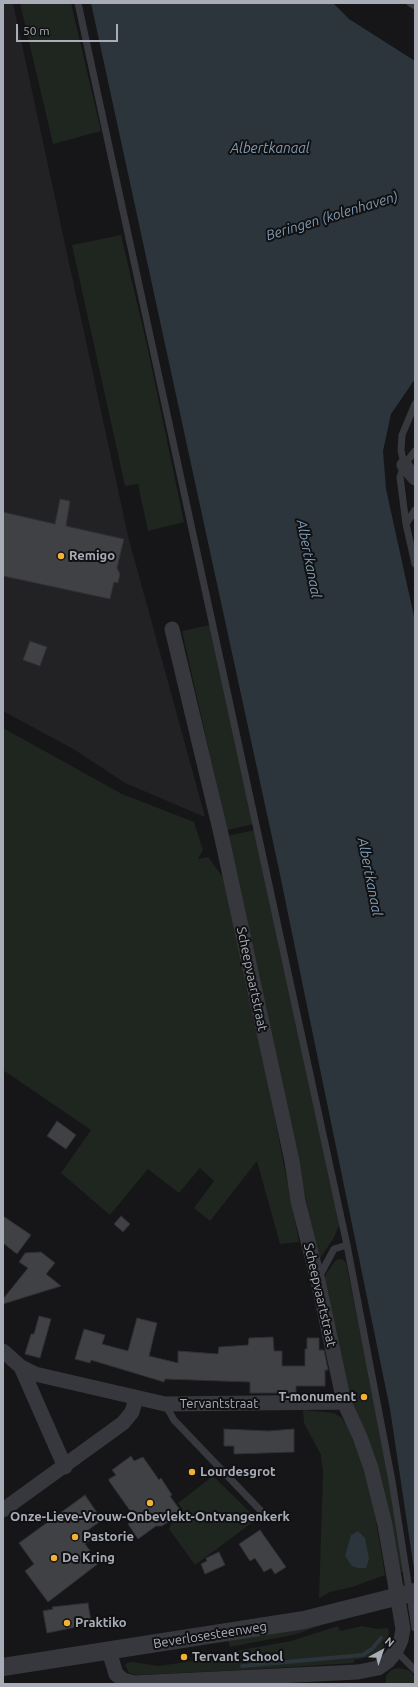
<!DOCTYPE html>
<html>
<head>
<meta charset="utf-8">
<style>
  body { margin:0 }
  #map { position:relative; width:418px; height:1687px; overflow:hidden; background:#161618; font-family:Ubuntu,sans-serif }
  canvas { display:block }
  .frame { position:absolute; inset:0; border:4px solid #a8adb8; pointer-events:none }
  .north { position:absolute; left:362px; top:1631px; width:40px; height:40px; -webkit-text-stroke:3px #111113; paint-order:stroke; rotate:40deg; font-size:11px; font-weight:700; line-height:16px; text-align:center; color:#a8adb8 }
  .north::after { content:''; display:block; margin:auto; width:14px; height:18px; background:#a8adb8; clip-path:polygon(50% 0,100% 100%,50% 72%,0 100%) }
  .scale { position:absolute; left:16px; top:24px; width:102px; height:18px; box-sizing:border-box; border:2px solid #a8adb8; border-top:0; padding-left:5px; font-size:12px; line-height:14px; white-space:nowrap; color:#a8adb8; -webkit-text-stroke:3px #111113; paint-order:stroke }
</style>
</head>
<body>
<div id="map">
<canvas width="418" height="1687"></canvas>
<div class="frame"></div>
<div class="north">N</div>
<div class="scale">50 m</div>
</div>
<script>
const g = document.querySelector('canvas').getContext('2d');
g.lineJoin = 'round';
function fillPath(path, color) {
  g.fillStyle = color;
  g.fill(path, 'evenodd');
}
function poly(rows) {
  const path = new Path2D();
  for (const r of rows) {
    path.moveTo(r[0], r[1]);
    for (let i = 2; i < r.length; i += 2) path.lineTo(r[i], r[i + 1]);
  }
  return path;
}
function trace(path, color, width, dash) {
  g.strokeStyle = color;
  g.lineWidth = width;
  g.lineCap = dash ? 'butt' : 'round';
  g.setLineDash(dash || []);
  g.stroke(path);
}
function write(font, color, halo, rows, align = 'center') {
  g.font = font + ' Ubuntu,sans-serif';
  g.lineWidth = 4;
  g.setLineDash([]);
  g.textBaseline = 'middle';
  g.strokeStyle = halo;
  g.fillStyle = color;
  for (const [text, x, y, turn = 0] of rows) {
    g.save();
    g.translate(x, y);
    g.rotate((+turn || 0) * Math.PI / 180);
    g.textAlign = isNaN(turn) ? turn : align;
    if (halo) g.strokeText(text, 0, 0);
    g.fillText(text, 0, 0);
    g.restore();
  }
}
const built = poly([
  [3,3,13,3,128,536,205,817,125,783,75,750,3,711]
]);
const green = poly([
  [20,3,71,3,101,131,53,144],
  [121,235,147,345,184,522,148,531,138,484,125,486,72,245],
  [210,625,254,824,227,830,182,631],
  [3,728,122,794,194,822,203,850,198,859,208,857,225,880,241,945,299,1242,280,1244,257,1161,210,1221,194,1208,214,1181,200,1168,179,1193,148,1169,110,1215,61,1173,91,1130,3,1070],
  [255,830,337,1210,339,1226,333,1239,319,1260,227,836],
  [342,1259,346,1263,382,1437,403,1572,401,1572,381,1477,351,1400,324,1281,327,1272,336,1260],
  [303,1410,334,1413,342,1418,348,1428,361,1460,372,1498,385,1575,352,1587,330,1592,319,1598,323,1473,321,1455,304,1423],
  [213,1476,257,1519,195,1565,169,1529,172,1522,183,1510,178,1503],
  [324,1624,297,1634,230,1647,228,1640],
  [338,1626,340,1631,362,1626,378,1629,388,1628,389,1633,387,1641,381,1650,374,1656,354,1660,354,1663,241,1670,137,1675,129,1673,125,1665,127,1663,133,1662,158,1666,221,1657,241,1650,291,1641],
  [398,1668,408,1670,413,1674,415,1677,415,1684,386,1684,386,1676,391,1670]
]);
const water = poly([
  [91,3,333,3,349,19,415,61,415,379,391,414,383,451,386,489,415,621,415,1576,390,1409,278,865],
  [358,1531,365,1538,369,1559,366,1568,358,1568,352,1566,345,1556,351,1535]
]);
const stream = poly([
  [242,1666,363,1655,373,1648,381,1638]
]);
const building = poly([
  [60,499,70,501,66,526,124,539,117,568,120,574,118,583,114,582,110,599,3,576,3,512,55,524,60,499],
  [30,641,47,647,40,666,23,660,30,641],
  [57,1121,76,1135,66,1149,47,1136,57,1121],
  [3,1216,31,1235,17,1254,3,1243,3,1216],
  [121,1216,130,1224,123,1232,114,1224,121,1216],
  [41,1252,55,1263,46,1274,61,1286,3,1304,3,1299,28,1268,19,1262,25,1253,41,1252],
  [39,1316,51,1319,40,1358,25,1354,31,1334,34,1334,39,1316],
  [137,1318,157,1323,149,1356,178,1363,178,1351,218,1354,219,1347,248,1345,249,1338,273,1337,274,1351,282,1351,282,1366,305,1366,305,1349,307,1349,307,1338,319,1338,319,1350,324,1350,328,1370,325,1370,325,1386,296,1386,296,1393,250,1393,250,1382,165,1379,164,1382,91,1360,90,1363,75,1359,84,1329,105,1335,102,1344,128,1351,137,1318],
  [224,1429,268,1431,294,1429,294,1452,234,1454,234,1446,224,1446,224,1429],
  [131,1456,134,1461,143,1457,159,1480,161,1478,172,1495,170,1496,180,1510,169,1518,168,1522,162,1526,156,1526,138,1539,128,1524,136,1519,109,1481,109,1479,116,1475,112,1470,131,1456],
  [85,1495,102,1520,84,1533,89,1541,85,1544,99,1563,48,1602,25,1571,34,1564,19,1543,85,1495],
  [260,1530,286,1567,275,1574,271,1568,264,1572,255,1558,250,1561,239,1544,260,1530],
  [219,1552,225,1565,205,1574,201,1564,207,1561,206,1558,219,1552],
  [88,1603,91,1622,75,1625,76,1627,47,1633,43,1611,53,1609,52,1607,88,1603]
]);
const service = poly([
  [78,3,347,1245,392,1481,415,1628],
  [410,3,415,6],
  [404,465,401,450,402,435,415,404],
  [415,510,406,524,415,564],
  [406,524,400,477,404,465,415,451],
  [319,1277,334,1249,347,1245],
  [165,1404,174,1420,261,1511],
  [396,1651,415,1670]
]);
const minor = poly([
  [404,465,415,478],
  [3,1351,21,1367,35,1374,165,1404,344,1402],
  [21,1367,65,1467],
  [3,1510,123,1423,132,1412,136,1398],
  [109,1651,116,1674,123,1680,134,1683,358,1672,378,1668,388,1661,396,1651,401,1640,403,1629,385,1525,371,1468,360,1437,344,1402,318,1281,298,1201,292,1161,221,834,172,629]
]);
const tertiary = poly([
  [3,1667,304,1620,415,1592]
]);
const markers = [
  [61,556,4,"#f2b134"],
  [364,1397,4,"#f2b134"],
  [192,1472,4,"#f2b134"],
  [150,1503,4,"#f2b134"],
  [75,1537,4,"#f2b134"],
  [54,1558,4,"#f2b134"],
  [67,1623,4,"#f2b134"],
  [184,1657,4,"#f2b134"]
];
const poiNames = [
  ["Remigo",69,556],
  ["T-monument",356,1397,"right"],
  ["Lourdesgrot",200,1472],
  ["Onze-Lieve-Vrouw-Onbevlekt-Ontvangenkerk",150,1517,"center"],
  ["Pastorie",83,1537],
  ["De Kring",62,1558],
  ["Praktiko",75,1623],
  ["Tervant School",192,1657]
];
const streetNames = [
  ["Scheepvaartstraat",252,979,78],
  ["Scheepvaartstraat",320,1295,77],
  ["Tervantstraat",219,1404],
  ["Beverlosesteenweg",210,1635,-9]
];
const waterNames = [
  ["Albertkanaal",270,148],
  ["Beringen (kolenhaven)",332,216,-17],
  ["Albertkanaal",309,559,79],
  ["Albertkanaal",370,877,79]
];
fillPath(built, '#222225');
fillPath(green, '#1e261f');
fillPath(water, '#2c353c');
trace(stream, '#2c353c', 4);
fillPath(building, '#404145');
trace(building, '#303034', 1);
trace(service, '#37383d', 7);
trace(minor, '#37383d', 15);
trace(tertiary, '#37383d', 18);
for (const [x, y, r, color] of markers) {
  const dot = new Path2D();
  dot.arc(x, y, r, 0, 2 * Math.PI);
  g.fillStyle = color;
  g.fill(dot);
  trace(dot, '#111113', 1.5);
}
write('bold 13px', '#a8adb8', '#111113', poiNames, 'left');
write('13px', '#a8adb8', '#111113', streetNames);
write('italic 14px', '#7f9bb3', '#111113', waterNames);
</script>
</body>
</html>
